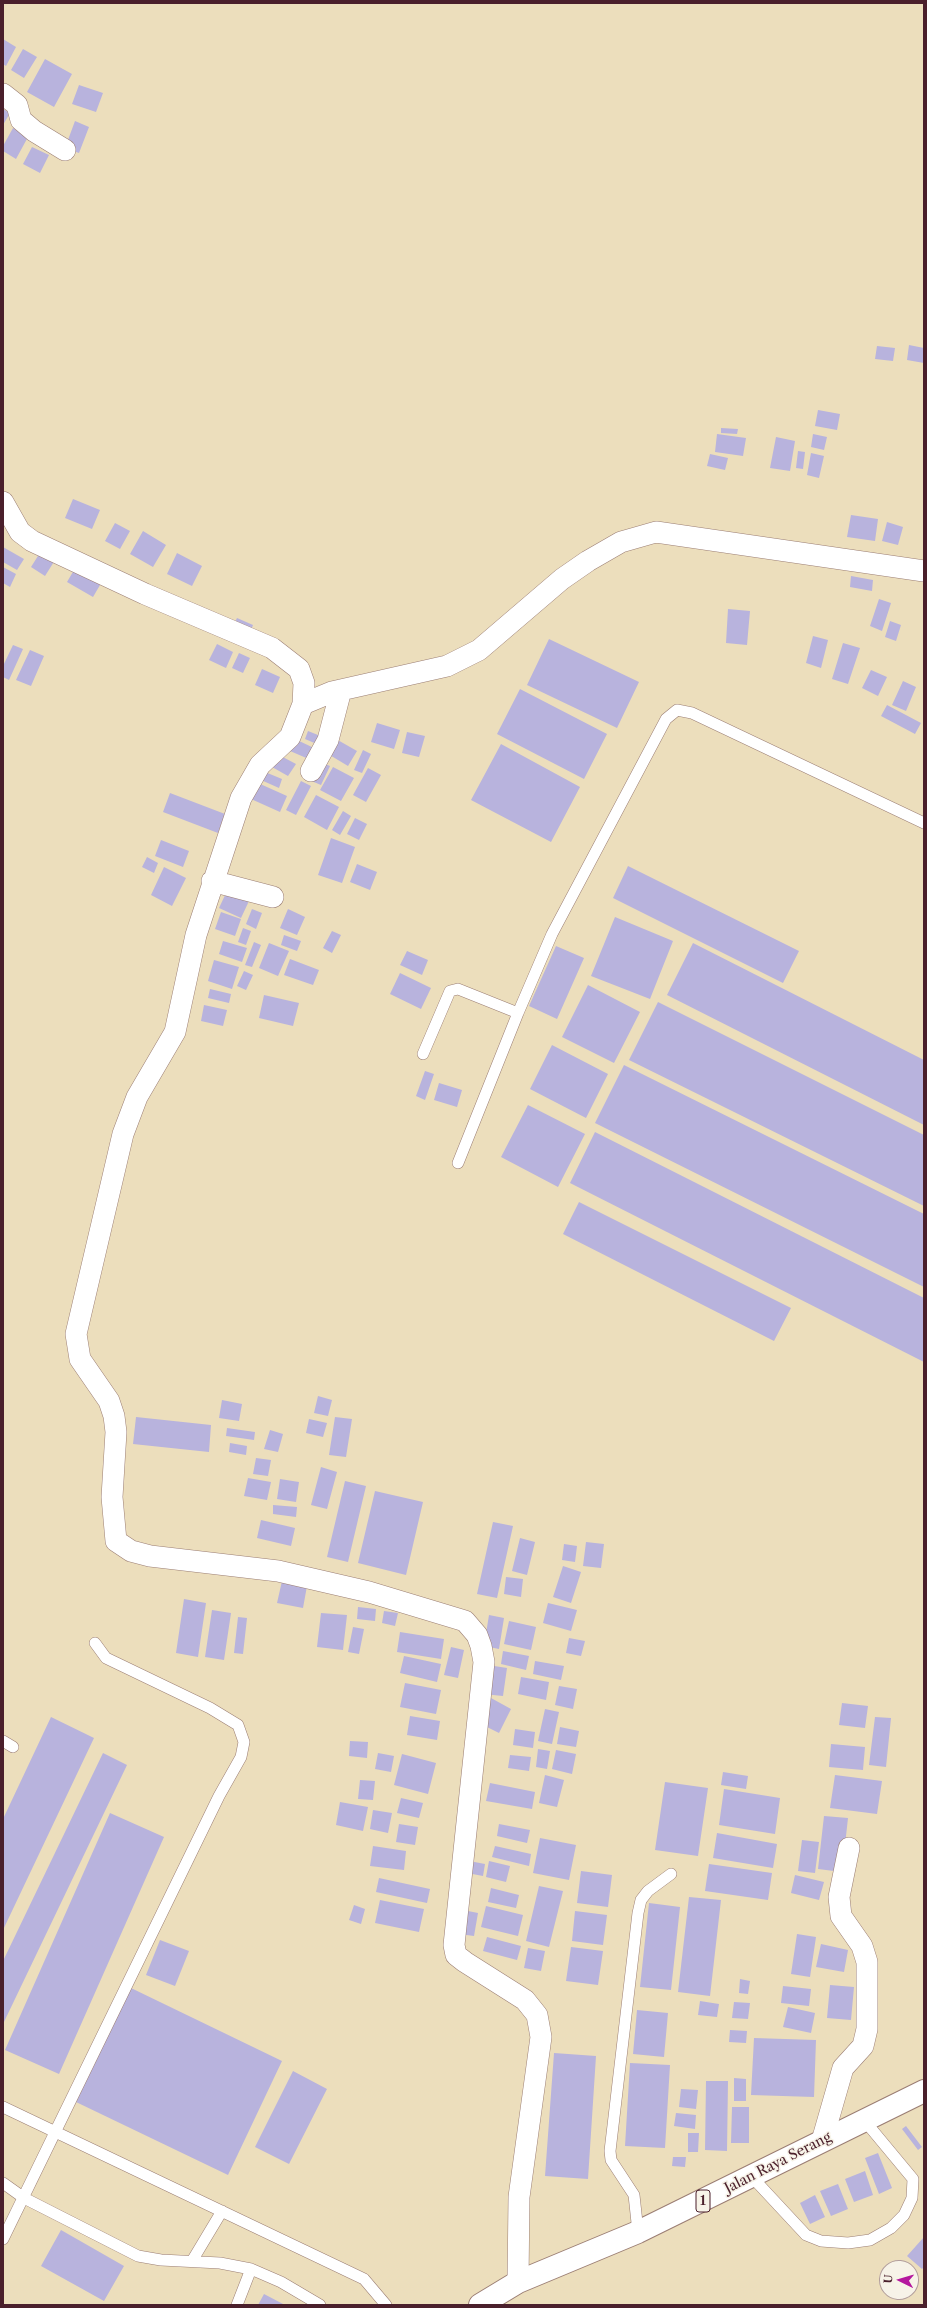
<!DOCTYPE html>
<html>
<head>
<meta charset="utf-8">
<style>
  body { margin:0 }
  #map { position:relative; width:927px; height:2308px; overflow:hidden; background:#ecdebc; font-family:"Libre Caslon Text",serif }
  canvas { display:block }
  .frame { position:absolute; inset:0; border:4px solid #4a1f2b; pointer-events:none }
  .north { position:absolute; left:879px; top:2260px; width:40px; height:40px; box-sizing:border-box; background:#f7f3e8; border:1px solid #b29e9c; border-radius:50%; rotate:275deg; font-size:11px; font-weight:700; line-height:16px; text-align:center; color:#4a1f2b }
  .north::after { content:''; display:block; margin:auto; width:14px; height:18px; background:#b5179e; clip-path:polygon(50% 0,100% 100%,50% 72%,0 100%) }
</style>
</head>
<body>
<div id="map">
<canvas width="927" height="2308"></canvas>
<div class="frame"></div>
<div class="north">U</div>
</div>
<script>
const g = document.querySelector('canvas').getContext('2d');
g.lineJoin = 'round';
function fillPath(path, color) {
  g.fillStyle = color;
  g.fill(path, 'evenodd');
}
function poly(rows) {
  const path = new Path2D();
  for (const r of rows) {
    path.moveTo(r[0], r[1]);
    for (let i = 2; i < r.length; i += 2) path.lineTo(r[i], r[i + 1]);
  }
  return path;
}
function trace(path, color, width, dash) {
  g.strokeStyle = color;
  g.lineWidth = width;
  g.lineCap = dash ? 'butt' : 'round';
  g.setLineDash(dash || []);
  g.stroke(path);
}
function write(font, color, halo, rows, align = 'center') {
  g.font = font + ' "Libre Caslon Text",serif';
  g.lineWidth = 3;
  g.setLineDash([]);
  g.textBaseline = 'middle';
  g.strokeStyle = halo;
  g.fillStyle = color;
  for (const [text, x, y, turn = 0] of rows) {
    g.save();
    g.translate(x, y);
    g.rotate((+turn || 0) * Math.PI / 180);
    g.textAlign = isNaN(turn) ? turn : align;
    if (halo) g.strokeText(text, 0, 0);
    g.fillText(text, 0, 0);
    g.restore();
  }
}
const building = poly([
  [3,39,16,47,6,66,3,64],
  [23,49,37,57,24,78,11,70],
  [45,59,72,74,54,107,27,92],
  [79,85,103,93,96,112,72,104],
  [3,109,10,113,3,125],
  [75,121,89,127,79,153,65,148],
  [13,128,28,137,16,159,3,151,3,146],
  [32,147,49,155,40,173,23,164],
  [909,345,924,348,924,363,907,360],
  [877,346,895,348,893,361,875,359],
  [818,410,840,414,837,430,815,426],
  [721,428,738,429,737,434,721,433],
  [717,434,746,438,743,456,715,452],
  [813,434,827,437,824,450,811,447],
  [776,437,795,441,790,471,770,468],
  [798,451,805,452,803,469,796,468],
  [811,453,824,456,819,478,807,475],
  [710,454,728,458,725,470,707,466],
  [73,499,100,510,92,529,65,518],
  [851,515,878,519,875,541,847,537],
  [887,522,903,527,898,545,882,541],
  [115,523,130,531,120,549,105,541],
  [143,531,166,545,153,567,130,554],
  [3,547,24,559,17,570,3,562],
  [43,548,57,557,45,576,31,567],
  [177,553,202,566,192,586,167,574],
  [77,565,103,580,93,597,67,582],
  [3,567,16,574,10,587,3,583],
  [851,576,873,580,872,591,850,587],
  [879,599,891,603,882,631,870,626],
  [728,609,750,611,747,645,726,643],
  [237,618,253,625,249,635,232,628],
  [890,621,901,625,896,641,885,637],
  [813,636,828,640,821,668,806,663],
  [549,639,639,682,617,728,527,685],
  [843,643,860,648,848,684,832,679],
  [217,644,233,652,226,668,209,660],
  [13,645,23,649,9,680,3,677,3,666],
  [30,650,44,656,31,686,16,680],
  [239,653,250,658,243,673,232,668],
  [262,669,280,677,273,693,255,685],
  [871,670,887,677,878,696,862,688],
  [903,681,916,687,906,711,892,705],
  [520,689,607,734,584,779,497,734],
  [887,705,921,723,915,734,881,716],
  [377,723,400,730,394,749,371,742],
  [308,731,323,737,319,745,305,739],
  [407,732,425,736,419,757,402,753],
  [295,739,316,749,311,760,290,751],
  [336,739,357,751,348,766,328,754],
  [501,744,580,787,551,842,471,800],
  [363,750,371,754,362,773,354,770],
  [279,755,296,764,288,776,272,767],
  [318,761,330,766,321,785,309,780],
  [333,767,354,778,341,801,320,790],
  [368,768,381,775,366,802,353,795],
  [265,772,282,779,279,788,261,780],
  [301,781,311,786,296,815,286,810],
  [258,783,287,796,280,812,251,799],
  [170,793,225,814,218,833,163,812],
  [316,795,339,807,327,830,304,817],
  [343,811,351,816,340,835,332,830],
  [355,818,367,824,359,840,347,834],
  [331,838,355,847,342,883,318,875],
  [161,840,189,851,183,867,155,856],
  [147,857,158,863,154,873,142,867],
  [357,864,377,872,370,890,350,882],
  [628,866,799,951,783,983,613,898],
  [164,867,186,878,172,906,151,895],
  [227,891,249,901,241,918,219,908],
  [252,909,262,913,256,929,246,924],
  [288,909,305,917,297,935,280,928],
  [221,912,241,919,235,936,215,929],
  [615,917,673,941,650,999,591,976],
  [243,928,251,931,246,945,238,942],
  [332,931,341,935,332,953,323,948],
  [284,935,301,941,297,951,281,945],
  [223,941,247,948,242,962,219,954],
  [254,942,261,945,252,967,245,965],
  [269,943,289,951,278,976,259,968],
  [693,943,924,1060,924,1125,667,995],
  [556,946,584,958,557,1019,529,1006],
  [407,951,428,960,422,975,400,965],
  [290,959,319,970,313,985,284,975],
  [214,960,239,967,232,989,208,981],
  [244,971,253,975,246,990,237,986],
  [400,973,431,988,421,1009,390,994],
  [588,985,640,1012,614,1063,562,1037],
  [210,989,231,994,229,1003,208,998],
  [264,995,299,1003,293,1026,259,1018],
  [658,1002,924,1135,924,1206,629,1060],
  [204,1005,227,1010,223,1026,201,1021],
  [552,1045,608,1074,586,1118,530,1089],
  [624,1065,924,1214,924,1287,595,1123],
  [425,1071,434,1074,425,1100,416,1096],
  [439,1083,462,1090,457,1107,434,1100],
  [528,1105,585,1134,558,1187,501,1157],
  [595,1132,924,1298,924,1362,570,1183],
  [579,1202,791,1308,774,1341,563,1234],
  [318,1396,332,1400,328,1416,314,1413],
  [222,1400,242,1404,239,1421,219,1418],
  [136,1417,211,1425,209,1452,133,1444],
  [335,1417,352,1419,346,1457,329,1455],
  [309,1419,327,1423,323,1437,306,1433],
  [227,1428,255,1432,254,1440,226,1436],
  [270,1430,283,1434,278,1452,264,1449],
  [230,1443,247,1446,246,1455,229,1452],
  [256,1458,271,1460,268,1476,253,1474],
  [321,1467,337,1472,327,1509,311,1505],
  [248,1478,271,1482,267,1500,244,1496],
  [280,1479,299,1482,296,1502,277,1499],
  [345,1481,366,1486,348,1562,327,1557],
  [375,1491,423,1502,406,1575,358,1563],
  [273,1505,297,1507,296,1517,273,1514],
  [261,1520,295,1528,291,1546,257,1538],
  [493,1522,513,1526,497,1598,477,1594],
  [520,1538,535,1542,527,1575,512,1571],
  [586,1542,604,1544,601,1568,583,1566],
  [564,1544,577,1546,575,1562,562,1560],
  [563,1566,581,1572,571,1603,553,1597],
  [506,1577,523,1579,521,1597,504,1594],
  [282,1581,307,1586,303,1608,277,1603],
  [184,1599,206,1603,198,1657,176,1653],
  [548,1603,577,1610,571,1631,543,1623],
  [358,1607,376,1609,375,1621,357,1619],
  [212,1610,231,1613,224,1660,205,1657],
  [384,1611,398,1613,395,1626,382,1623],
  [321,1613,347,1615,343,1650,317,1647],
  [489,1615,504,1618,499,1649,484,1646],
  [238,1617,247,1618,243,1654,234,1653],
  [509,1621,536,1627,531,1650,504,1644],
  [353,1627,364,1629,359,1654,348,1652],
  [400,1632,444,1639,441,1659,397,1652],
  [569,1638,585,1641,581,1656,566,1653],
  [451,1647,464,1650,458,1678,444,1675],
  [503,1651,529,1656,526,1670,501,1664],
  [404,1656,441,1664,437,1682,400,1673],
  [535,1661,564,1666,561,1680,533,1674],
  [488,1665,507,1668,503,1696,483,1694],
  [521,1677,549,1682,546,1700,518,1694],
  [405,1683,441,1690,436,1714,400,1707],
  [559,1686,577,1689,573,1709,555,1705],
  [491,1698,511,1709,499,1733,479,1723],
  [842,1703,868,1706,865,1728,839,1725],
  [545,1709,559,1712,552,1744,538,1741],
  [410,1716,440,1721,437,1740,407,1735],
  [51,1717,94,1738,3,1930,3,1819],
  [875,1717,891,1718,886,1767,869,1765],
  [560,1727,579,1731,576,1747,557,1744],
  [515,1729,535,1732,533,1748,513,1745],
  [350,1741,368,1742,367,1758,349,1756],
  [831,1744,865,1747,863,1770,829,1767],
  [538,1749,550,1751,547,1769,536,1767],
  [556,1750,576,1754,572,1774,552,1769],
  [103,1753,127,1765,3,2024,3,1961],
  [378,1753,394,1756,391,1772,375,1769],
  [402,1754,436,1763,428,1794,394,1785],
  [510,1755,531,1757,529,1771,508,1768],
  [723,1772,748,1776,746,1789,721,1785],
  [545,1775,564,1780,557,1807,539,1803],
  [835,1775,882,1781,877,1814,830,1808],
  [360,1780,375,1781,373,1800,358,1799],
  [665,1782,708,1788,698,1856,655,1850],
  [490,1783,535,1792,532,1809,486,1801],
  [724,1789,780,1798,775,1834,719,1825],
  [401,1798,423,1803,419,1818,397,1813],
  [340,1802,368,1807,363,1831,336,1825],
  [373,1810,392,1813,388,1833,370,1829],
  [110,1813,164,1837,59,2074,5,2050],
  [824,1816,848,1818,842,1872,818,1869],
  [399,1824,418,1827,415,1845,396,1842],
  [499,1824,530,1830,527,1843,497,1836],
  [717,1833,777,1844,773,1868,713,1858],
  [540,1838,576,1845,569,1880,533,1873],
  [802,1840,819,1842,815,1873,798,1871],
  [373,1846,406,1851,404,1870,370,1866],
  [495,1846,531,1854,529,1866,492,1857],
  [464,1860,485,1864,483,1876,462,1872],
  [489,1861,510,1866,506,1882,486,1877],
  [709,1864,772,1873,768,1900,705,1891],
  [581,1871,612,1875,608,1907,577,1903],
  [795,1875,824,1882,819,1900,791,1893],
  [379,1878,430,1889,427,1903,376,1892],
  [539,1886,563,1891,549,1947,526,1941],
  [491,1888,519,1895,516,1908,488,1902],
  [689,1897,721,1900,710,1996,678,1992],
  [380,1900,424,1909,419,1932,375,1923],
  [649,1903,680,1907,671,1990,640,1987],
  [354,1905,365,1909,361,1924,349,1920],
  [486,1906,523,1915,518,1936,481,1927],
  [463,1910,478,1913,474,1936,459,1934],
  [575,1911,607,1915,603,1945,572,1941],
  [797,1934,816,1937,810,1977,791,1974],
  [487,1937,521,1946,517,1960,483,1951],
  [160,1940,189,1951,175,1986,146,1975],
  [821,1944,848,1950,844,1972,816,1967],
  [571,1947,603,1951,598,1985,566,1981],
  [528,1948,545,1951,541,1971,524,1968],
  [740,1979,750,1981,748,1994,739,1993],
  [830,1985,854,1987,851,2020,827,2018],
  [783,1986,811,1989,809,2006,781,2003],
  [131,1988,282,2061,228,2175,76,2102],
  [700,2001,719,2004,717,2017,698,2015],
  [734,2002,750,2003,748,2019,732,2018],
  [788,2007,815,2013,811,2033,783,2027],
  [637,2010,668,2013,664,2057,633,2054],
  [730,2030,747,2031,746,2043,729,2042],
  [754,2038,816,2040,814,2097,751,2095],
  [554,2053,596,2056,588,2179,545,2176],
  [630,2063,670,2065,665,2148,625,2146],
  [293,2071,327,2089,289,2164,255,2147],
  [734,2078,746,2079,746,2101,734,2101],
  [706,2081,728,2081,727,2151,705,2150],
  [681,2089,698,2090,696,2109,679,2107],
  [732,2107,749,2107,749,2143,731,2143],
  [676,2113,696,2115,695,2129,674,2126],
  [906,2126,922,2147,918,2150,902,2129],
  [688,2133,699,2133,698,2152,688,2152],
  [878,2153,892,2188,879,2194,865,2158],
  [673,2157,686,2157,685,2167,672,2166],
  [865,2171,873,2195,854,2202,845,2179],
  [838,2184,848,2209,831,2216,820,2191],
  [815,2195,825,2217,810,2224,800,2203],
  [61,2230,124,2266,104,2301,41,2266],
  [924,2237,924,2267,922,2269,907,2256],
  [264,2294,285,2305,258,2305]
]);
const service = poly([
  [423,1054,450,991,458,989,518,1013],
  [458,1163,518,1013,552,934,666,719,677,710,692,713,924,823],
  [3,1741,13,1747],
  [3,2107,364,2279,386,2305],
  [752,2177,806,2235,821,2241,848,2243,870,2240,891,2228,904,2215,912,2198,913,2179,864,2120],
  [3,2183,24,2198,138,2256,161,2260,220,2263,251,2269,281,2282,320,2305],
  [638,2232,634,2195,611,2160,610,2151,638,1913,641,1900,648,1891,671,1874],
  [3,2239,219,1796,241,1757,244,1742,238,1725,210,1708,106,1658,95,1643],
  [192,2261,222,2211],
  [237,2305,251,2269]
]);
const minor = poly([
  [3,94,17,105,21,120,34,131,65,150],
  [3,502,20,532,32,541,145,594,272,648,299,669,304,683,303,704],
  [311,771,328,740,341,690],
  [212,881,273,897],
  [822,2141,843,2068,863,2046,867,2029,867,1962,862,1946,841,1916,839,1897,849,1848],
  [518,2282,519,2197,541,2037,537,2015,525,2000,465,1962,456,1955,454,1945,484,1662,481,1646,477,1635,465,1621,369,1592,278,1571,150,1556,131,1551,116,1541,112,1497,116,1432,114,1416,109,1401,80,1359,76,1334,123,1134,137,1097,175,1032,196,935,241,798,260,765,290,737,303,704,332,692,447,666,479,650,562,579,588,561,621,542,656,532,924,571]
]);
const trunk = poly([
  [480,2305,518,2282,638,2232,924,2091]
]);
const shields = [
  [703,2201,14]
];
const shieldNames = [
  ["1",703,2201]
];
const streetNames = [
  ["Jalan Raya Serang",778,2163,-27]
];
fillPath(building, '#b8b3dd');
trace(service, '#9b7e74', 12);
trace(minor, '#9b7e74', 22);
trace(trunk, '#9b7e74', 24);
trace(service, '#fff', 11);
trace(minor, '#fff', 21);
trace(trunk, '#fff', 22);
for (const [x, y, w] of shields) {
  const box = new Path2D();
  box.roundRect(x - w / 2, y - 11, w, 22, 3);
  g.fillStyle = '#f7f3e8';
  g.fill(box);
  trace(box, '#4a1f2b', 1);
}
write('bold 13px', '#4a1f2b', null, shieldNames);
write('14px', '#4a1f2b', '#f7f3e8', streetNames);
</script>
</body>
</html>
